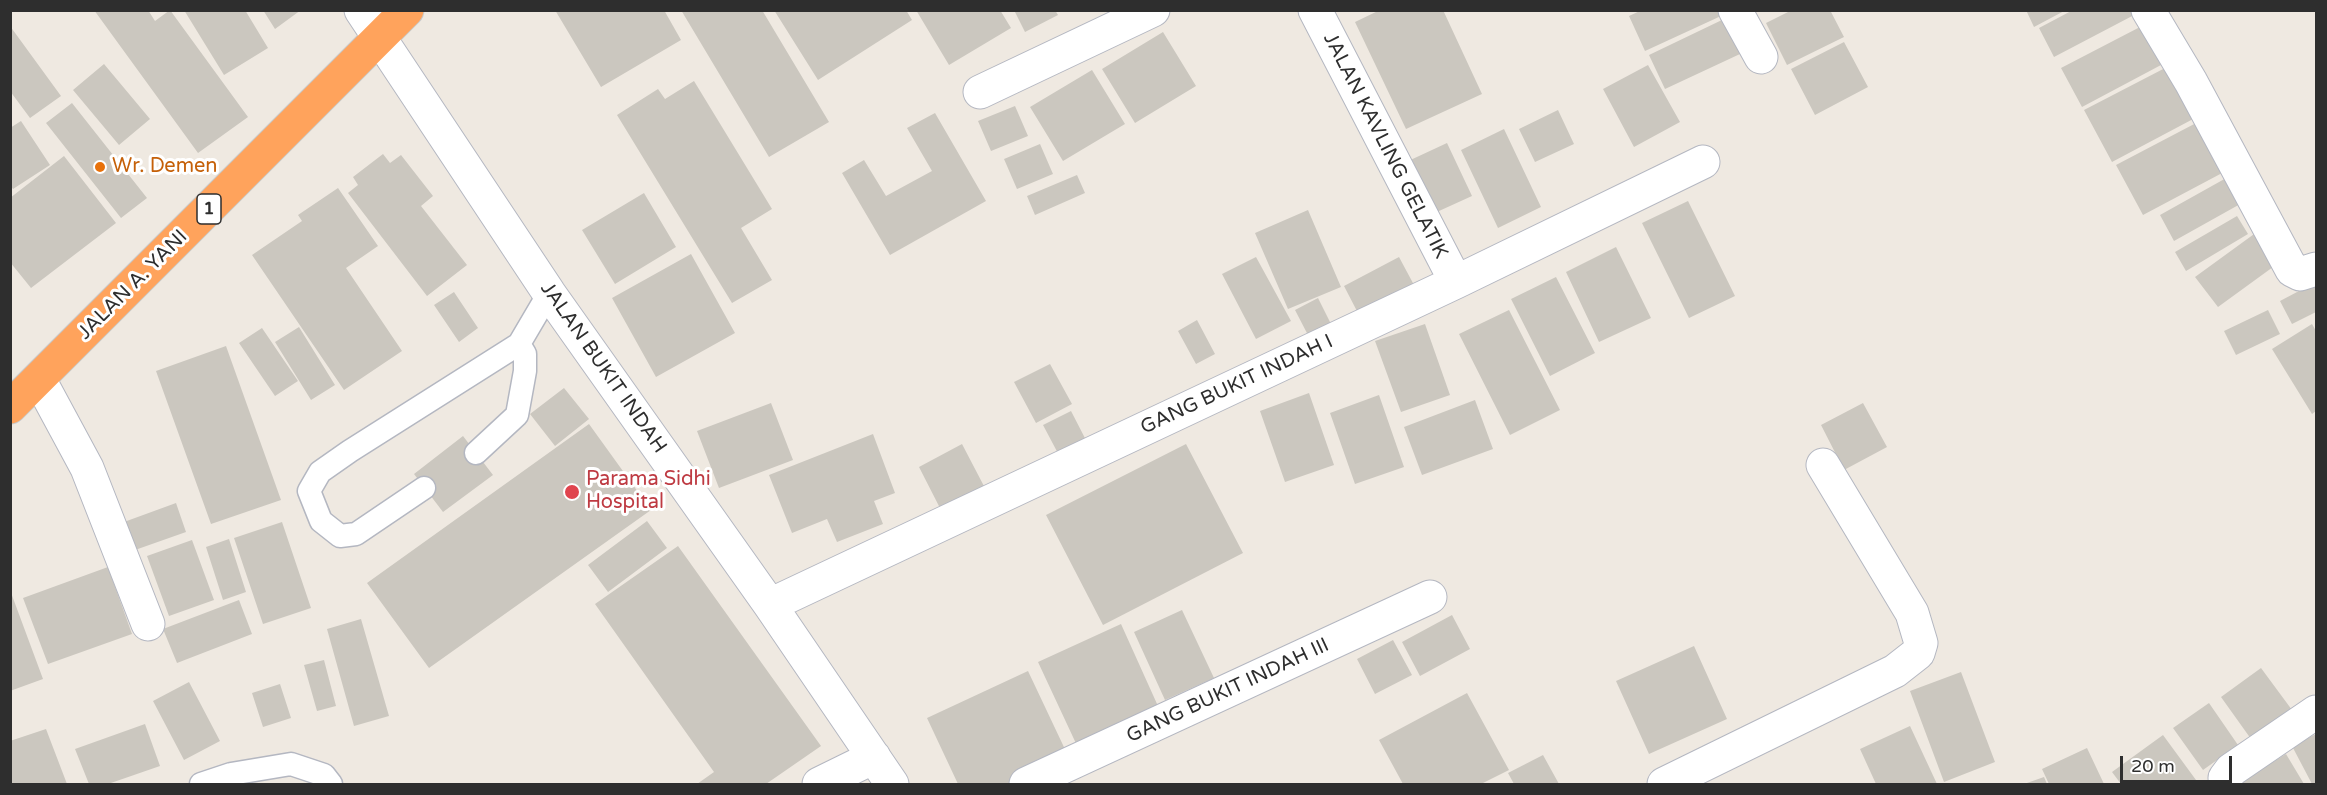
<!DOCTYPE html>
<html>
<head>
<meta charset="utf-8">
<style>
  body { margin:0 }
  #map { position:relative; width:2327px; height:795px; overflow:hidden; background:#efe9e1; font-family:"Varela Round",sans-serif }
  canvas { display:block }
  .frame { position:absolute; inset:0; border:12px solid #2e2e2e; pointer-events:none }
  .scale { position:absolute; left:2120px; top:756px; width:112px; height:27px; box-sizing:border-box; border:3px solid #2e2e2e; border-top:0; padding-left:8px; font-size:18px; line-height:21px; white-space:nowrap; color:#2e2e2e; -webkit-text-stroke:4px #fff; paint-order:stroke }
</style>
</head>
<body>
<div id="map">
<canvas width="2327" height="795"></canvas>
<div class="frame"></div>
<div class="scale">20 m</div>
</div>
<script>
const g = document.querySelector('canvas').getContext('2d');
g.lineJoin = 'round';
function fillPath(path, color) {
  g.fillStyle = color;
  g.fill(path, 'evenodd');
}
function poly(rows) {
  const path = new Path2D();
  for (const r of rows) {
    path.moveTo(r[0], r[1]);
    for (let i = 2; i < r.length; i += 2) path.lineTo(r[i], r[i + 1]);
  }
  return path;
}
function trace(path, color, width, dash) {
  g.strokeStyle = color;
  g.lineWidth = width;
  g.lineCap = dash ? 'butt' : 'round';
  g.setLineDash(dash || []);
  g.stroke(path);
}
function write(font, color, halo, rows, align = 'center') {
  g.font = font + ' "Varela Round",sans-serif';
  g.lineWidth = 6;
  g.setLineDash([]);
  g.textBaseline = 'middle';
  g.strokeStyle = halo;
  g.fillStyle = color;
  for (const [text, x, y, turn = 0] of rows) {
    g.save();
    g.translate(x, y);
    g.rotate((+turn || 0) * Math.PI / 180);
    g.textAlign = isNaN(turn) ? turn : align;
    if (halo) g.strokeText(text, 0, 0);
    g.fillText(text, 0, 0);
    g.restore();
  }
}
const building = poly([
  [94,10,148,10,155,21,170,10,248,117,198,153],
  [184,10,245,10,268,48,224,75],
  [263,10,301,10,275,29],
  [555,10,664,10,681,40,601,87],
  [681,10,762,10,829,122,769,157],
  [774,10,906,10,912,20,818,80],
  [916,10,1000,10,1011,28,949,65],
  [1014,10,1055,10,1058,15,1025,32],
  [1380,10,1443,10,1482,94,1406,129,1355,22],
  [1642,10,1719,10,1721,16,1645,51,1629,16],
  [1792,10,1830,10,1844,37,1787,65,1766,23],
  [2026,10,2066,10,2034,27],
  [2073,10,2135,10,2136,14,2054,57,2039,28],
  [1724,19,1740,54,1665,89,1649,55],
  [10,26,61,96,30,118,10,91],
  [2140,27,2161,65,2082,107,2061,68],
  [1163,32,1196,86,1135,123,1102,69],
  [1844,42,1868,87,1815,115,1791,69],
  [104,64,150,119,119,145,73,90],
  [1648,65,1680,122,1634,147,1603,89],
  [2167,67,2195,118,2112,162,2084,110],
  [1092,70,1125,124,1063,161,1030,107],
  [694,81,772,209,741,228,772,280,732,303,617,115,658,89,665,99],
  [72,103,147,198,121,218,46,123],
  [1015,106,1028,136,991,151,978,121],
  [1558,110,1574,144,1535,162,1519,129],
  [935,113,986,201,890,255,842,173,864,160,886,196,932,171,907,128],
  [21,121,50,165,13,189,10,185,10,128],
  [2198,122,2224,172,2143,215,2116,165],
  [1504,129,1541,207,1498,228,1461,150],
  [1447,143,1472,196,1428,216,1404,163],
  [1040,144,1053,174,1017,189,1004,159],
  [383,154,390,163,401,155,433,196,421,206,467,265,427,296,348,193,358,185,353,177],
  [64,156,116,223,31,288,10,262,10,198],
  [1077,175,1085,193,1035,215,1027,196],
  [2228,177,2242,203,2174,241,2160,215],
  [338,188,378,246,346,268,402,351,344,390,252,255,302,221,298,215],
  [644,193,676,247,615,284,582,230],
  [1688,201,1735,296,1689,318,1642,223],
  [1308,210,1341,287,1288,309,1255,233],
  [2237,216,2248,234,2186,271,2175,252],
  [2261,229,2284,259,2218,307,2195,277],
  [1616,247,1651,318,1599,342,1566,272],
  [691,254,735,333,656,377,612,298],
  [1256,257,1291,321,1256,339,1222,274],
  [1399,257,1414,285,1359,315,1344,286],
  [1556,277,1595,353,1550,376,1511,299],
  [2316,282,2316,312,2292,324,2280,301],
  [454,292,478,328,459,342,434,305],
  [1318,298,1332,326,1309,337,1295,310],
  [1509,310,1560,410,1510,435,1459,334],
  [2268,310,2280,334,2236,355,2224,331],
  [1197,320,1215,354,1196,364,1178,331],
  [1425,324,1450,395,1401,412,1375,341],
  [2312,324,2316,331,2316,411,2312,414,2272,349],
  [299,327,335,385,311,400,275,342],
  [262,328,298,381,275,396,239,343],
  [226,346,281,500,211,524,156,371],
  [1050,364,1072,404,1036,423,1014,382],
  [564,388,589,419,555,446,530,414],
  [1309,393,1334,465,1285,482,1260,411],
  [1379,395,1404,467,1355,484,1330,413],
  [1475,400,1493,449,1422,475,1404,427],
  [771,403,793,460,719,488,697,431],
  [1863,403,1887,447,1844,470,1821,425],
  [1071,411,1088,444,1061,459,1043,425],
  [589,424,651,510,429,668,367,583],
  [873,434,895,493,874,501,883,524,837,542,827,519,792,533,769,475],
  [463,436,493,475,443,512,414,474],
  [962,444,986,490,942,512,919,467],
  [1186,444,1243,553,1103,625,1046,515],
  [176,503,186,532,135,550,124,522],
  [647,521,667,548,608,592,588,565],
  [282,522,311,608,263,624,234,538],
  [229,539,246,592,223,600,206,547],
  [192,540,214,600,169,616,147,556],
  [678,546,821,746,766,784,697,784,714,772,595,604],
  [108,567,132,634,48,664,23,598],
  [10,590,43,679,10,691],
  [239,600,252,634,177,663,163,629],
  [1182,610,1214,678,1165,700,1134,632],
  [1452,615,1470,649,1420,676,1402,642],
  [361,619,389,716,354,726,327,629],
  [1121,624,1162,715,1080,752,1038,662],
  [1393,640,1412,675,1375,694,1357,659],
  [1694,646,1727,719,1649,754,1616,681],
  [324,660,336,706,317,711,304,665],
  [2261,668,2292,710,2251,739,2221,697],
  [1028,671,1071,762,1023,784,958,784,927,718],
  [1961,672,1995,762,1944,782,1910,691],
  [189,682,220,741,184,760,153,701],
  [280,684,291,718,263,727,252,693],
  [1467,693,1509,770,1481,784,1403,784,1379,740],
  [2209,703,2238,745,2203,770,2173,728],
  [145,724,160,766,108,784,89,784,75,749],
  [1910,726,1937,784,1876,784,1860,749],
  [46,729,67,784,10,784,10,741],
  [2316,734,2316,784,2312,784,2292,746],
  [2163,735,2196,780,2189,784,2121,784,2112,772],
  [2087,748,2104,784,2049,784,2042,769],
  [2286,754,2304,784,2239,784,2238,783],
  [1543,755,1559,784,1514,784,1508,773],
  [2044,777,2047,784,2024,784]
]);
const lane = poly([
  [476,453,517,415,525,371,525,354,519,344],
  [424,488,356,534,340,536,321,521,309,491,320,472,350,451,519,344,549,293],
  [201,784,231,774,291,764,324,775,331,784]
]);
const street = poly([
  [361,10,549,293,770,605,892,784],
  [1315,10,1456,282],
  [1735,10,1761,57],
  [2148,10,2191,82,2292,270,2300,274,2316,269],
  [980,92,1153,10],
  [39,379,87,468,148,624],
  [770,605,1456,282,1703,162],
  [819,784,874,757],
  [1026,784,1430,597],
  [1664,784,1895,671,1918,653,1921,643,1912,613,1823,465],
  [2226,784,2225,778,2231,770,2316,712]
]);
const highway = poly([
  [10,407,407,10]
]);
const markers = [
  [100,167,6,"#e8710a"],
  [572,492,8,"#e0444e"]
];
const shields = [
  [209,209,24]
];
const shieldNames = [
  ["1",209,209]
];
const streetNames = [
  ["JALAN KAVLING GELATIK",1385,146,63],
  ["JALAN A. YANI",133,285,-45],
  ["JALAN BUKIT INDAH",603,368,55],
  ["GANG BUKIT INDAH I",1237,385,-25],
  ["GANG BUKIT INDAH III",1228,691,-25]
];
const foodNames = [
  ["Wr. Demen",112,167]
];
const healthNames = [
  ["Parama Sidhi",586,480],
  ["Hospital",586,503]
];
fillPath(building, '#cbc7bf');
trace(lane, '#b4b7c1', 25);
trace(street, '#b4b7c1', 35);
trace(highway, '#c9c9c9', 35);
trace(lane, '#fff', 22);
trace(street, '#fff', 33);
trace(highway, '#ffa35c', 33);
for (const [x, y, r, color] of markers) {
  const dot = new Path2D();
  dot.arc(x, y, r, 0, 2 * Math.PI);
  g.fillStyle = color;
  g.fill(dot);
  trace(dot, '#fff', 2);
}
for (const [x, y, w] of shields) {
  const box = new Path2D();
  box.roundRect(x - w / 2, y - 15, w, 30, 4.5);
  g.fillStyle = '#fff';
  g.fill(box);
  trace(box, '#2e2e2e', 1.5);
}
write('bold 18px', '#2e2e2e', null, shieldNames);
write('20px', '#2e2e2e', '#fff', streetNames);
write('20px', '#c56008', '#fff', foodNames, 'left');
write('20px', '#be3a42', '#fff', healthNames, 'left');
</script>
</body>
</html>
